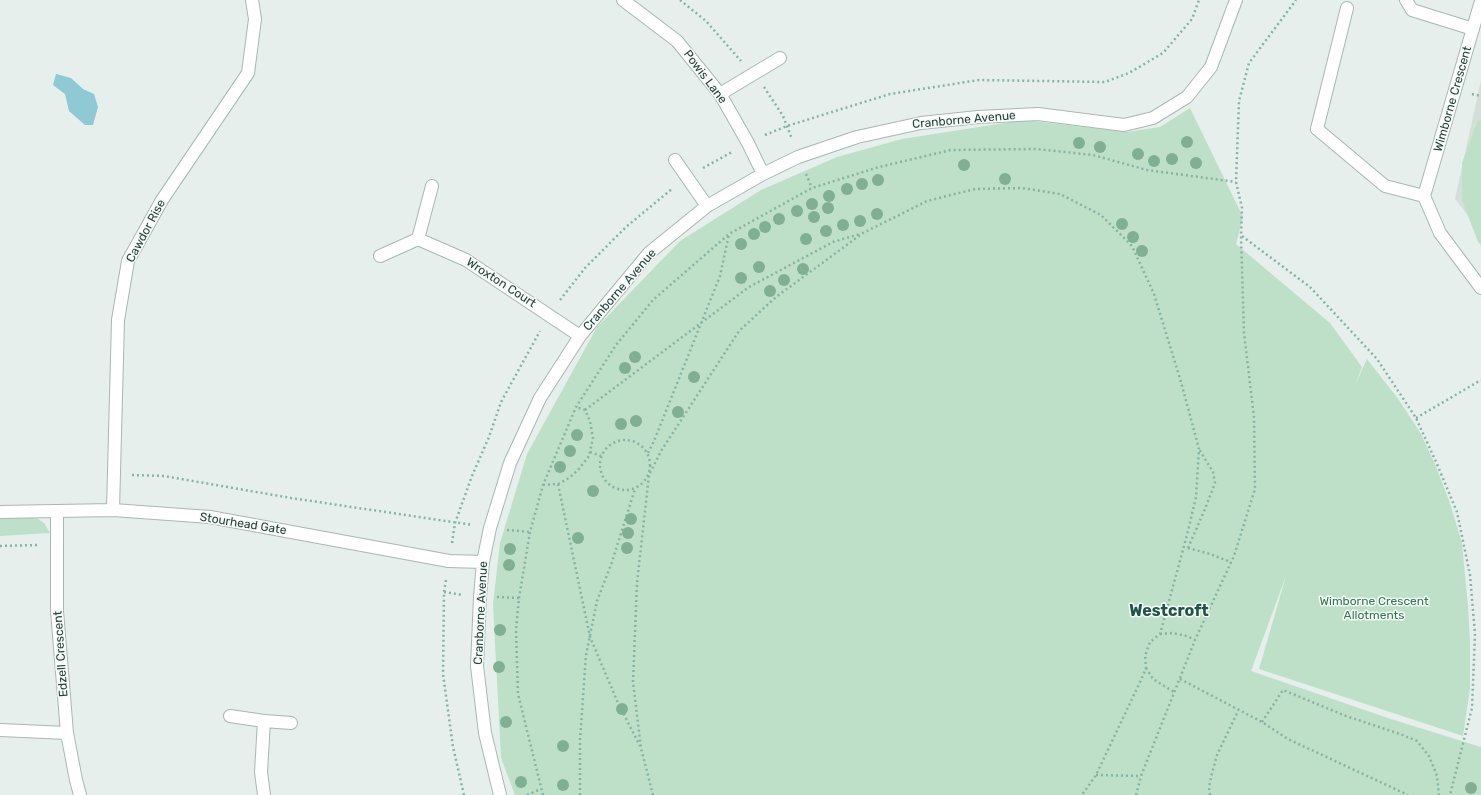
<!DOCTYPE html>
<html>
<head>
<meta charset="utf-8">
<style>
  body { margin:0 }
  canvas { display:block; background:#e6efeb }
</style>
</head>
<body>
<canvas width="1481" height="795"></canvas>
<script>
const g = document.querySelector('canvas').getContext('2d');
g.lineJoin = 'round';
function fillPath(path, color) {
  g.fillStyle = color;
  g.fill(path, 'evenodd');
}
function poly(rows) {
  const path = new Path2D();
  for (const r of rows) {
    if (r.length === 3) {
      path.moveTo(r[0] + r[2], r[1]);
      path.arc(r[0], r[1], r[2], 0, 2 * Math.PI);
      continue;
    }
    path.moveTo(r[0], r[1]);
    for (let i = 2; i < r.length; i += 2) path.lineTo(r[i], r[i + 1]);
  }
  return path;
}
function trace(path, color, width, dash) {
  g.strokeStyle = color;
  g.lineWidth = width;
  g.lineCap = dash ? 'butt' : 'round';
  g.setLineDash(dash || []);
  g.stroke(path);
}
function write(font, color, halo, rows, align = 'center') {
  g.font = font + ' Rubik,sans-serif';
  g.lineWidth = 3;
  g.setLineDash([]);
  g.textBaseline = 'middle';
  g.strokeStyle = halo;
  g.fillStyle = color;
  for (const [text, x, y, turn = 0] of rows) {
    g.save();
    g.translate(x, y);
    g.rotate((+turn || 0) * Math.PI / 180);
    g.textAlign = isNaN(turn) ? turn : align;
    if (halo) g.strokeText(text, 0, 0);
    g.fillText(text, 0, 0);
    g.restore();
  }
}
const built = poly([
  [1481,80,1481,232,1455,199]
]);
const green = poly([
  [1190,108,1243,217,1236,244,1330,323,1362,367,1355,385,1367,359,1399,400,1421,434,1435,464,1450,503,1462,543,1468,606,1470,642,1470,689,1463,736,1259,669,1286,576,1251,671,1391,719,1481,747,1481,795,515,795,501,758,493,604,500,543,527,454,597,327,680,241,761,190,837,157,902,139,1024,120,1127,132,1160,127],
  [1478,120,1481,121,1481,245,1478,242,1462,200,1462,163],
  [35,517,44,523,50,533,0,536,0,519]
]);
const water = poly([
  [56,74,71,78,83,89,94,94,98,107,93,125,85,125,69,111,65,94,53,85]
]);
const path = poly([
  [680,0,706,21,741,61],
  [764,87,783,116,792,139],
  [1472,94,1481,96],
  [765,135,787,126,890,94,979,80,1105,82,1129,73,1163,53,1192,19,1199,0],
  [703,168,732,152],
  [806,174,812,188],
  [1242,236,1310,287,1377,359,1416,418,1437,464,1457,512,1470,575,1475,634,1472,708,1450,795],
  [560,300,585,268,626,227,673,188],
  [585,410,749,287,833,242,860,234],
  [1416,418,1481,380],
  [625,465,25],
  [590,452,601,456],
  [648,453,654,441,720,276,729,234],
  [132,475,164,476,291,498,473,525],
  [558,484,590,637,618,703,640,746],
  [543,485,558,484,569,478,578,470,589,456,593,438,590,421,585,410,576,407],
  [507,530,530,532],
  [452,543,455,523,472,476,489,437,501,402,540,331],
  [0,546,39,545],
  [1188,548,1205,509,1215,483,1213,472,1199,449],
  [1188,548,1210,554,1231,562],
  [446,580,444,592,443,674,453,747,464,795],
  [444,592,463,595],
  [497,597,519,598],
  [1160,634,1172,633,1187,636,1195,640],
  [1146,668,1153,679,1174,692],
  [1180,679,1262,722,1288,739,1408,795],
  [1262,722,1283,690,1346,716,1400,734,1417,741,1429,756,1437,776,1439,795],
  [1096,775,1141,776],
  [527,795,541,789],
  [543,795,518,694,516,630,519,598,530,532,543,485,576,407,616,345,653,300,729,234,812,188,879,167,951,150,1037,149,1093,155,1147,170,1236,182],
  [580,795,580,740,586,655,597,601,612,562,635,489],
  [653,795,641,748,633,682,637,583,649,475,661,451,739,331,776,297,863,233,927,201,975,189,1022,188,1060,194,1101,215,1132,246,1154,294,1181,382,1199,449,1196,497,1187,535,1160,634,1150,642,1145,656,1146,668,1141,680,1096,775,1082,795],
  [1136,795,1141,776,1195,640,1234,556,1255,489,1254,417,1244,333,1241,236,1242,208,1236,182,1239,101,1249,63,1296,0],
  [1210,795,1209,788,1211,777,1217,755,1238,711]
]);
const lane = poly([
  [1406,0,1412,10,1473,29],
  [720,94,780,58],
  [1317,129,1347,8],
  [675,160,707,206]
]);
const street = poly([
  [623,0,677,41,720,94,748,143,763,174],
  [1317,129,1385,186,1424,196,1440,233,1481,288],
  [1424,196,1481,1],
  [418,239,466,260,580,336],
  [380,256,418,239,432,186],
  [113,510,118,320,128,261,162,200,248,73,255,19,252,0],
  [57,511,57,611,67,733,76,780,80,795],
  [0,512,113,510,210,517,449,561,483,562],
  [230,716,264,721,261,772,264,795],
  [264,721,291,723],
  [0,730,67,733],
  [500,795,485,733,477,666,480,597,483,562,490,528,510,463,540,398,580,336,649,253,707,206,763,174,798,157,857,137,921,123,978,117,1038,114,1124,125,1153,118,1187,97,1211,67,1236,0]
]);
const trees = [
  [1187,142],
  [1079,143],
  [1100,147],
  [1138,154],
  [1172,159],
  [1154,161],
  [1196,163],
  [964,165],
  [1005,179],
  [878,180],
  [862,184],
  [847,189],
  [829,196],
  [812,204],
  [828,208],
  [797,211],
  [877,214],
  [814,217],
  [779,219],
  [860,221],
  [1122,224],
  [843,225],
  [765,227],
  [826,231],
  [754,234],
  [1133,237],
  [806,239],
  [741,244],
  [1142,251],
  [759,267],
  [803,269],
  [741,278],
  [784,280],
  [770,291],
  [635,357],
  [625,368],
  [694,377],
  [678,412],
  [636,421],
  [621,424],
  [577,435],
  [570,451],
  [560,467],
  [593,491],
  [631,519],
  [628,533],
  [578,538],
  [627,548],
  [510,549],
  [509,565],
  [500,630],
  [499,667],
  [622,709],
  [506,722],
  [563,746],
  [521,782],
  [563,785],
  [1471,788]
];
const streetNames = [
  ["Powis Lane",705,77,53],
  ["Wimborne Crescent",1453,99,-74],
  ["Cranborne Avenue",964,120,-5],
  ["Cawdor Rise",146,231,-62],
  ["Wroxton Court",501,283,33],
  ["Cranborne Avenue",620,290,-49],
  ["Stourhead Gate",243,524,9],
  ["Cranborne Avenue",481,613,-87],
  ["Edzell Crescent",61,654,-94]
];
const parkNames = [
  ["Wimborne Crescent",1374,602],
  ["Allotments",1374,616]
];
const districtNames = [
  ["Westcroft",1169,611]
];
fillPath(built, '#d4dfda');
fillPath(green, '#bfe0c8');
fillPath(water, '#8ec9d4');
trace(lane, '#a8b8b2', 14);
trace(street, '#a8b8b2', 14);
trace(path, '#86b3a5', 2.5, [2, 3]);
trace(lane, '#fff', 12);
trace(street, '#fff', 12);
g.fillStyle = '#80af93';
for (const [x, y] of trees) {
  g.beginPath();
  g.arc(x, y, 6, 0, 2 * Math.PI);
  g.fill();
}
write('12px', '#24423a', '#f7fbf9', streetNames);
write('12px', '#2d7a4b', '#f7fbf9', parkNames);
write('bold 16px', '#1f5548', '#f7fbf9', districtNames);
</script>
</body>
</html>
